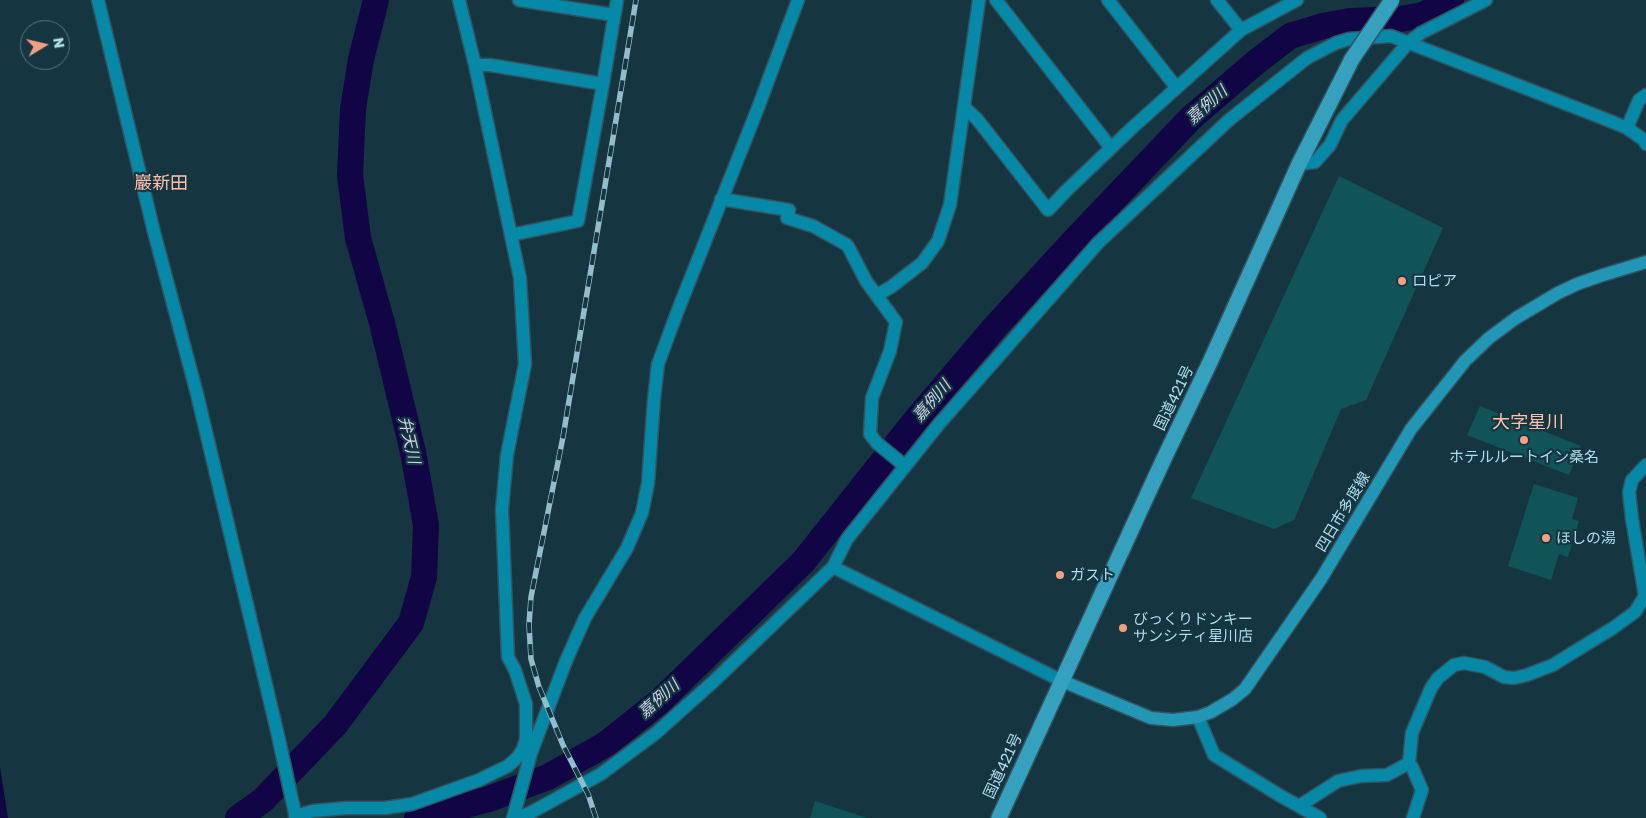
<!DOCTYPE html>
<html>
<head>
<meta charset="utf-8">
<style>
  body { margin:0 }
  #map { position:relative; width:1646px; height:818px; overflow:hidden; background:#153640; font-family:"Golos Text",sans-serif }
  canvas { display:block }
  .north { position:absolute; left:20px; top:20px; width:50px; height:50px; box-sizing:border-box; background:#153640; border:1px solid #527885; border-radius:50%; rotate:81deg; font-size:14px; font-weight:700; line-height:20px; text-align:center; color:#aedcec }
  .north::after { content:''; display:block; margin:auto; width:18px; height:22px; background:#f39f82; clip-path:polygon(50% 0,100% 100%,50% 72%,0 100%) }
</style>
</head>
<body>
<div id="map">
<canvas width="1646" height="818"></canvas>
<div class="north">N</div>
</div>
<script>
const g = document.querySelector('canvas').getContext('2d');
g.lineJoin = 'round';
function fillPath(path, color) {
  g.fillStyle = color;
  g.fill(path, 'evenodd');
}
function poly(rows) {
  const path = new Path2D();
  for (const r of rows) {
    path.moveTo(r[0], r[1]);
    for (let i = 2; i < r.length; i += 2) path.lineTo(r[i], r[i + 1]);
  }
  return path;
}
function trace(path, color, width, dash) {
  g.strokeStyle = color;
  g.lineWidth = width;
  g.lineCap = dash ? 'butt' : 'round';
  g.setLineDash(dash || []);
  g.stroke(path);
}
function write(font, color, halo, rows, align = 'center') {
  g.font = font + ' "Golos Text","Noto Sans JP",sans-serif';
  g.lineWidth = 4.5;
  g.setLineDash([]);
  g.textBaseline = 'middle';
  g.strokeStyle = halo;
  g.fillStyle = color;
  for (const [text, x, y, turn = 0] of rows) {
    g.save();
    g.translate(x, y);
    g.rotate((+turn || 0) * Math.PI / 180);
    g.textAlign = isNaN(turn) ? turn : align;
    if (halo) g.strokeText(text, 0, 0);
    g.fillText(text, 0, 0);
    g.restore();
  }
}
const water = poly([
  [0,767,8,818,0,818]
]);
const river = poly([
  [238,818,263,800,335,725,411,623,424,577,426,525,413,452,382,323,358,238,350,175,353,109,361,59,376,0],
  [417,818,489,799,548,777,606,744,659,702,803,562,915,421,995,327,1071,244,1191,118,1255,63,1290,36,1323,26,1350,21,1400,19,1423,15,1451,0]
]);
const building = poly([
  [1339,176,1443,228,1366,400,1341,409,1294,520,1274,529,1191,498],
  [1480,406,1581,446,1569,475,1467,435],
  [1534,484,1578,498,1572,519,1579,521,1568,557,1559,554,1551,580,1508,566],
  [815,801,867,818,810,818]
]);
const minor = poly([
  [98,0,154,232,197,394,277,731,296,818],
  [519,0,614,15],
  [996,0,1111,148],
  [1108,0,1176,87],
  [1217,0,1241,30,1297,0],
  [475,65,490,65,603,84],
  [965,108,977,119,1048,210,1066,191,1132,128,1241,30],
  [1627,128,1639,100,1646,95],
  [1299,164,1315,162,1330,145,1342,120,1408,43,1421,33,1486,0],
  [721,199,789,210,787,218,813,226,847,245,850,250,866,281,896,322,890,351,872,398,870,434,877,443,905,466],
  [511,235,578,221,603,84,617,0],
  [877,295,891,287,922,263,938,241,950,205,979,0],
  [833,567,1062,681],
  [1198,717,1214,755,1279,795,1320,818],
  [1409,763,1412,767,1422,790,1413,818],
  [1299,806,1338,781,1361,776,1387,775,1409,763,1412,733,1431,688,1438,678,1454,665,1464,663,1485,667,1504,677,1514,678,1527,675,1553,665,1569,655,1613,628,1635,612,1645,596,1632,519,1629,492,1632,480,1646,465],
  [295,816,313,811,346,808,385,808,412,804,479,780,508,766,518,757,523,749,526,739,526,704,515,670,508,657,502,509,507,455,525,364,520,278,475,65,459,0],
  [513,818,531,753,566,661,585,618,627,548,642,513,648,483,654,399,658,364,678,310,758,108,798,0],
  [515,818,530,813,601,774,656,733,713,682,833,567,847,539,939,424,1098,243,1229,120,1307,58,1336,43,1349,39,1391,36,1605,119,1627,128,1644,140,1646,144]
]);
const major = poly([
  [1062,681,1151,718,1173,720,1198,717,1211,712,1233,699,1245,689,1321,579,1411,429,1465,361,1489,338,1516,318,1558,293,1577,284,1603,275,1646,262]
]);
const highway = poly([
  [999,818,1161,465,1211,360,1299,164,1352,59]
]);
const rail = poly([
  [596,818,588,794,563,745,539,687,531,659,529,625,531,597,563,437,636,0]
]);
const highwayBridge = poly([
  [1352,59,1392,0]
]);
const markers = [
  [1402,281,5,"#f39f82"],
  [1524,440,5,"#f39f82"],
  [1546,538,5,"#f39f82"],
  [1060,575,5,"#f39f82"],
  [1123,628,5,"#f39f82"]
];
const poiNames = [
  ["ロピア",1412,281],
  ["ホテルルートイン桑名",1524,457,"center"],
  ["ほしの湯",1556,538],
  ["ガスト",1070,575],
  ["びっくりドンキー",1133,619],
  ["サンシティ星川店",1133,636]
];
const streetNames = [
  ["国道421号",1174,398,-64],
  ["四日市多度線",1343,512,-59],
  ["国道421号",1003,766,-65]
];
const waterNames = [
  ["嘉例川",1207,105,-42],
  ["嘉例川",932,401,-49],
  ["弁天川",409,440,77],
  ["嘉例川",659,699,-42]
];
const quarterNames = [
  ["巖新田",161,183],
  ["大字星川",1528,422]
];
fillPath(water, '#120546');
trace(river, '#120546', 26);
fillPath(building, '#115457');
trace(minor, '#31525e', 15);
trace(major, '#31525e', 15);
trace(highway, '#31525e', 18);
trace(minor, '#0589a7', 12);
trace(major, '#2297b5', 12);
trace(highway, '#36a1be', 15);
trace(rail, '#92bdcc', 5.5);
trace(rail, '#153640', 4, [11]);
trace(highwayBridge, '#31525e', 18, []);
trace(highwayBridge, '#36a1be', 15);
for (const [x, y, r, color] of markers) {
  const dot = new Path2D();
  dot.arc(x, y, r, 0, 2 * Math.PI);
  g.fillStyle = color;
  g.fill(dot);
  trace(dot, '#153640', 2);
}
write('15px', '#aedcec', '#153640', poiNames, 'left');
write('15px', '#aedcec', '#153640', streetNames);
write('italic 16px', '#cfd2ea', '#153640', waterNames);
write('18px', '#ffbfa9', '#153640', quarterNames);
</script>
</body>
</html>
